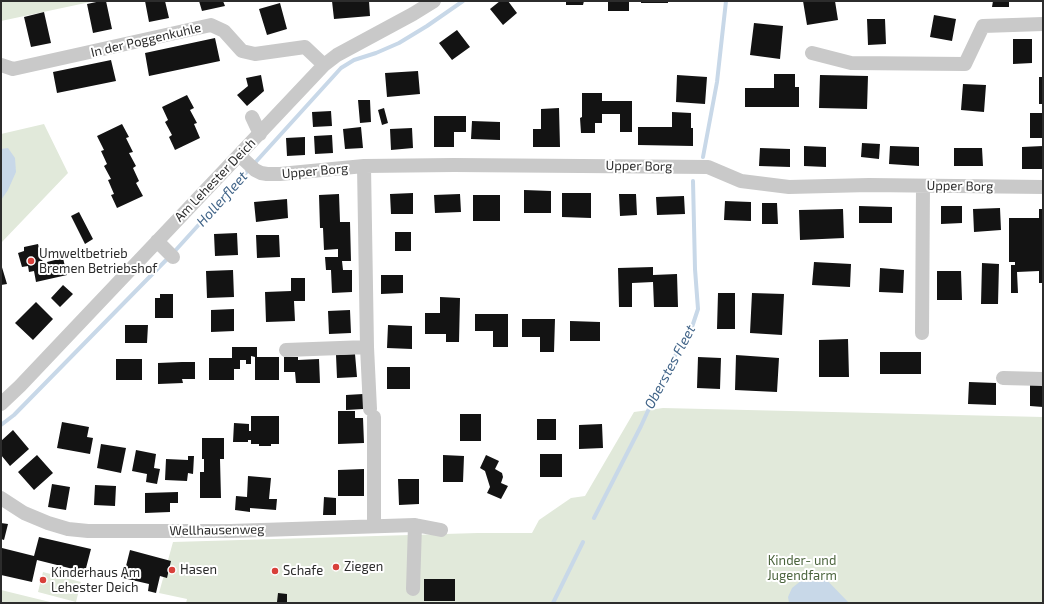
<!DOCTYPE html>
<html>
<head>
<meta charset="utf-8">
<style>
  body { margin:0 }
  #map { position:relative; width:1044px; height:604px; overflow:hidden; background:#fff; font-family:"Exo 2",sans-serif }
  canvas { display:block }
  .frame { position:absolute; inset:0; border:2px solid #2c2c2c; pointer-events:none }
</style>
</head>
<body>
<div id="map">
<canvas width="1044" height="604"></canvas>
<div class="frame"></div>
</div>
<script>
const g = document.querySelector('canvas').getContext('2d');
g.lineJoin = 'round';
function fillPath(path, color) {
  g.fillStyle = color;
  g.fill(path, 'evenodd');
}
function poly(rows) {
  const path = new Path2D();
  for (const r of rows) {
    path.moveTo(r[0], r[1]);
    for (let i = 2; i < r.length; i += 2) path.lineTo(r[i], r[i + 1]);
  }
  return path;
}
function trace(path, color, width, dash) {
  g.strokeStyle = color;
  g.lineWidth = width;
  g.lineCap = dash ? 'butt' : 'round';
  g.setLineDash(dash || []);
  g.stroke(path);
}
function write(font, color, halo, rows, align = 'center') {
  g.font = font + ' "Exo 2",sans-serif';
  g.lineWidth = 4;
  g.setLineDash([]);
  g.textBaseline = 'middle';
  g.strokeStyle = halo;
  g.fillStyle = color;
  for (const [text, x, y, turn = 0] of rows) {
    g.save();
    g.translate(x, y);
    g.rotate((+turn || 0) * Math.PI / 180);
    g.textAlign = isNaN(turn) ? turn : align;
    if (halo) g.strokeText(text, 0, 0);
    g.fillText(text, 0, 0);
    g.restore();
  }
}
const green = poly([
  [1,1,95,1,1,21],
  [44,124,68,173,1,243,1,134],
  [663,408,1043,417,1043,603,186,603,187,599,159,593,173,542,478,533,532,533,539,520,571,498,585,496,634,412],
  [43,572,81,582,76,602,38,592],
  [1,590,54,603,1,603]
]);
const water = poly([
  [8,148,15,158,16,172,8,190,1,200,1,149],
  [821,574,849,603,789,603,788,597,792,588,807,576]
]);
const stream = poly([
  [703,157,717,82,726,1],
  [1,425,14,415,174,252,341,68,354,60,376,53,399,43,427,26,463,1],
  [594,518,641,426,668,367,691,330,698,309,695,269,693,181],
  [553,603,583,542]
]);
const building = poly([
  [101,1,106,1,112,29,93,33,87,4],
  [145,1,165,1,169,18,149,22],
  [199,1,223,1,225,6,202,11],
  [332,1,369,1,370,16,334,19],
  [500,1,508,1,517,13,503,25,490,9],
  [566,1,584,1,583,5,566,5],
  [608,1,629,1,629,11,608,11],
  [641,1,668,1,668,3,641,3],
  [803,1,835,1,838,20,807,25],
  [993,1,1009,1,1009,7,992,7],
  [280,3,287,29,267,35,259,9],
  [44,12,51,43,31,47,24,17],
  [934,15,956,19,952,41,930,37],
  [867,19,885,19,886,44,868,45],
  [754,23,783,26,780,59,750,55],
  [457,30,470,47,452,60,439,43],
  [215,38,220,61,149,76,145,53],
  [1013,39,1032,39,1032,63,1013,64],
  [111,60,116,81,57,93,53,72],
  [418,71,420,94,387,97,385,73],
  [774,74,795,74,795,87,799,87,799,107,745,107,745,88,774,88],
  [261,75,264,91,247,106,237,95,248,86,246,78],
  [677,75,707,77,705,104,676,102],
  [820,75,868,76,867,109,819,108],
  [1039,77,1043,77,1043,104,1039,104],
  [963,84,986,85,984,112,961,110],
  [582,93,602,93,602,101,632,101,632,132,620,132,620,114,602,114,602,123,595,123,595,133,581,133,580,118,582,117],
  [187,95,194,108,190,110,197,123,194,124,200,138,175,150,169,137,172,135,165,122,168,120,162,107],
  [358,100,370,100,371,122,360,123],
  [384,108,388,123,382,125,378,110],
  [559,108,560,147,533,147,533,129,541,129,541,109],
  [331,111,332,126,313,127,312,112],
  [672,112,691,113,691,128,693,128,693,146,638,145,638,127,672,127],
  [1030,113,1043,113,1043,138,1030,138],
  [434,116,466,116,466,132,454,132,454,147,434,147],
  [472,121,500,122,500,140,471,139],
  [122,124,129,137,126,138,133,152,129,153,136,166,133,168,139,181,136,183,143,196,117,208,111,195,114,194,108,180,111,179,104,166,107,164,101,151,104,150,97,136],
  [361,127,363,148,345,149,343,129],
  [412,128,413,148,391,150,390,129],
  [332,135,333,153,315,154,314,136],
  [305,137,305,155,287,156,286,138],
  [862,143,880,144,879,159,861,157],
  [804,146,826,147,826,167,804,166],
  [890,146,919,147,919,166,889,164],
  [1043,146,1043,169,1022,169,1022,147],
  [760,148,790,149,790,167,759,166],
  [954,148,982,148,983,166,954,166],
  [524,190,551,191,551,213,524,213],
  [413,193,413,214,391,214,390,194],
  [562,193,591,193,591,218,562,217],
  [339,194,340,222,350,222,351,261,342,261,343,270,352,270,352,292,332,293,331,270,326,270,325,257,338,257,338,249,324,250,323,228,320,228,319,195],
  [460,194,461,212,435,213,434,195],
  [619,194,636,194,637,215,620,216],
  [473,195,500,195,500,221,473,221],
  [684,196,685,214,657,215,656,197],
  [287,199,288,218,256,222,254,202],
  [725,201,751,202,751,221,724,220],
  [762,203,777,203,778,224,762,224],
  [859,206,892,207,892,223,859,223],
  [941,206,962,206,962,223,941,224],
  [1000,208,1001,230,974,232,973,209],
  [843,209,844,238,800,240,799,210],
  [1039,209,1043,209,1043,283,1039,283,1039,271,1017,272,1018,293,1011,293,1011,265,1015,265,1015,262,1009,262,1009,218,1039,218],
  [79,212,93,239,85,244,71,216],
  [395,232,411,232,411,251,395,251],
  [237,233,238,255,215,256,214,234],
  [256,235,279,235,280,257,257,258],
  [38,244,43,263,63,258,67,275,36,282,34,271,29,272,28,266,22,267,18,253,24,251,24,247],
  [814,262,851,264,850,287,812,285],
  [982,263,999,264,998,304,981,304],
  [1,264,7,284,1,285],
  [653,267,653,275,677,274,678,307,654,307,653,282,632,283,632,307,619,307,618,268],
  [880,268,904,270,903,293,879,292],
  [233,270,234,297,207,298,206,271],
  [937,271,961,271,962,300,937,300],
  [381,275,403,275,403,293,381,294],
  [291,278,305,278,305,301,294,301,295,321,266,322,265,292,291,291],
  [63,285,73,294,60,307,51,298],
  [718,293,735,293,735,329,717,329],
  [752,293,784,294,782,335,750,333],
  [160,294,173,294,173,318,155,318,155,298,160,298],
  [440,297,460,298,459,342,446,342,446,334,425,334,425,313,440,313],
  [36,302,53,319,33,340,15,323],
  [234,309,234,331,211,332,211,310],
  [350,310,351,333,329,334,328,311],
  [475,314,508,314,508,347,493,347,493,331,475,331],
  [522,319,555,319,554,352,540,352,540,337,522,337],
  [570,321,600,322,600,341,570,341],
  [125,325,148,325,147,343,125,343],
  [388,325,412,326,412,349,387,348],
  [848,339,849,377,819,377,819,340],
  [232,347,257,347,257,357,279,357,279,380,255,380,255,357,251,356,251,364,246,364,246,360,240,360,240,369,234,369,234,380,209,380,209,358,232,358],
  [880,352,921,352,921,374,880,374],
  [355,354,357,377,337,378,336,355],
  [736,355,779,358,777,392,735,390],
  [284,357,298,357,298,360,319,359,320,383,296,383,295,372,284,372],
  [698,357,721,358,720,389,697,388],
  [116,359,142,359,142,380,116,380],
  [182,362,195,362,195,379,182,379,183,383,158,384,158,363],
  [387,367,410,367,410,389,387,389],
  [969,382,996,383,996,405,968,404],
  [1030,385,1043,385,1043,407,1030,406],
  [363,394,363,409,346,410,346,395],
  [338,411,355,411,355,418,363,418,364,443,338,444],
  [460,414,481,414,481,441,460,441],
  [251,416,279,416,279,444,271,444,271,446,259,446,259,444,251,444,251,440,248,440,248,442,233,442,234,423,249,424,249,431,251,431],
  [537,419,556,419,556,440,537,440],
  [62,422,89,427,87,437,93,438,90,454,57,448],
  [602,424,603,448,579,449,579,425],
  [13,430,29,449,10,466,1,455,1,441],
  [202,438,224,438,224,459,220,459,221,498,200,498,200,472,204,472,204,459,202,459],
  [101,444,126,448,121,473,97,468],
  [136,450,156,454,154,468,160,469,157,484,146,482,147,474,132,471],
  [540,454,562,454,562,477,540,477],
  [37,455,53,473,34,490,18,472],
  [443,455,464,456,463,482,443,482],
  [486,455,499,461,495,469,502,473,503,477,501,483,508,486,501,499,487,493,490,487,485,471,480,468],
  [188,456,194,456,193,474,188,473,187,481,165,480,166,459,188,460],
  [364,469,364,496,338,496,338,470],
  [248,476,271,478,269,499,277,499,276,510,250,508,250,512,235,510,236,496,247,497],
  [398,479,419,479,419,504,399,505],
  [52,484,70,487,66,510,48,507],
  [95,485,116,486,115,506,94,505],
  [178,492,178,503,170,503,170,512,145,513,145,493],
  [324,497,336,498,336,515,323,515],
  [1,523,8,524,4,540,1,539],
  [39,537,91,549,85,572,37,560,32,582,1,575,1,552,2,548,34,556],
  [130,550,171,561,167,578,160,576,156,593,148,591,149,584,123,578],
  [424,579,455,579,455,601,424,601],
  [278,593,287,594,287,603,277,602]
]);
const minor = poly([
  [812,53,851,63,965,64,983,26,1043,24],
  [1,65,13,69,211,25,224,31,242,51,255,54,305,47,324,65],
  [252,117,260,134],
  [239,155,255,170,261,173,267,174,280,174,364,166,454,165,708,167,741,181,789,187,869,185,1043,187],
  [364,166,367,347,370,409],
  [157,241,173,257],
  [922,333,923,186],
  [286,350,367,347],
  [1003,378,1043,379],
  [1,404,20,386,239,155,324,65,337,55,413,14,434,1],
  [1,498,24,513,48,523,68,529,88,531,231,531,415,525,441,530],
  [374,526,374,417],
  [413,589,415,525]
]);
const markers = [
  [31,261,4,"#d8403a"],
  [336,567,4,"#d8403a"],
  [172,570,4,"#d8403a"],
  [275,571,4,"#d8403a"],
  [43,580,4,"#d8403a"]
];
const streetNames = [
  ["In der Poggenkuhle",146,40,-13],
  ["Upper Borg",639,166,1],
  ["Upper Borg",315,171,-5],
  ["Am Lehester Deich",215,180,-46],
  ["Upper Borg",960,186,1],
  ["Wellhausenweg",217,530,-1]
];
const poiNames = [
  ["Umweltbetrieb",39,254],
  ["Bremen Betriebshof",39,269],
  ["Ziegen",344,567],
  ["Hasen",180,570],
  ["Schafe",283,571],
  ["Kinderhaus Am",51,573],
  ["Lehester Deich",51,588]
];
const parkNames = [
  ["Kinder- und",802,561],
  ["Jugendfarm",802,576]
];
const waterNames = [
  ["Hollerfleet",222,199,-48],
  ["Oberstes Fleet",670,367,-62]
];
fillPath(green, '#e1e9da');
fillPath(water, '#c8d8e8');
trace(stream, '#c8d8e8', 4);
fillPath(building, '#131313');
trace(minor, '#c9c9c9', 14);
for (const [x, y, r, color] of markers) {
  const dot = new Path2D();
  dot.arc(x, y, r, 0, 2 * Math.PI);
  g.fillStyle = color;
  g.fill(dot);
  trace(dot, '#fff', 1.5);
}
write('13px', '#2c2c2c', '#fff', streetNames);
write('13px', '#2c2c2c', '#fff', poiNames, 'left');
write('13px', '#4b643d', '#fff', parkNames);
write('italic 14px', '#416488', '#fff', waterNames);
</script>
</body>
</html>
